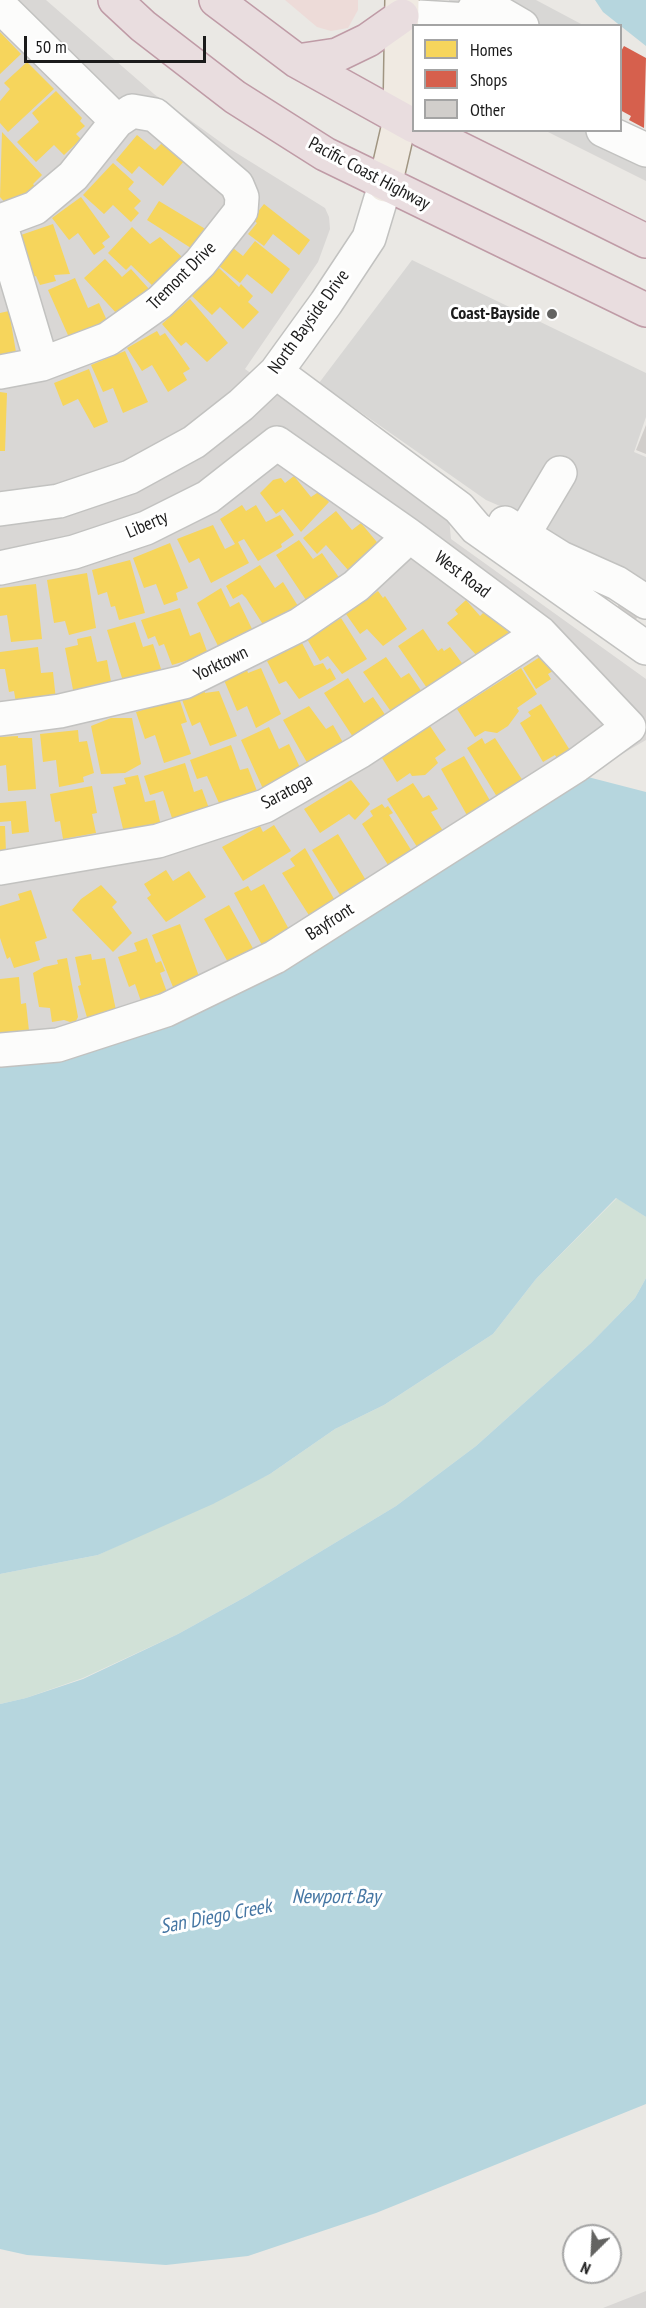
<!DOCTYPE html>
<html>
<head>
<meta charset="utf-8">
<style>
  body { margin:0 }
  #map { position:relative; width:646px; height:2308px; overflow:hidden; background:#eae8e4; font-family:"PT Sans Narrow",sans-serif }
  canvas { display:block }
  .legend { position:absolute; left:412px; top:24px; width:210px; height:108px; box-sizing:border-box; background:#fff; border:2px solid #a4a4a4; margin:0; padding:8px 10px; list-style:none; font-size:18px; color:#1b1b1b }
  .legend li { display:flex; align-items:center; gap:12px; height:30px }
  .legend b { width:30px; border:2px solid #a4a4a4 }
  .north { position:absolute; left:562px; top:2224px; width:60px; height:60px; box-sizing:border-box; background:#fff; border:2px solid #a4a4a4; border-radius:50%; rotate:204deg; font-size:16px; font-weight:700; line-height:24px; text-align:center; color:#1b1b1b }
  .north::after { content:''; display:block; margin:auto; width:21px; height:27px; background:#636361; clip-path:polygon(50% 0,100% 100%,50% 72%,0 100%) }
  .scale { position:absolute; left:24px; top:36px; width:182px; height:27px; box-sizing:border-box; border:3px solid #1b1b1b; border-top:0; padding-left:8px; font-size:18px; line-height:21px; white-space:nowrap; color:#1b1b1b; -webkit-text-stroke:4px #fff; paint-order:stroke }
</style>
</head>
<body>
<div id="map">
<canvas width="646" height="2308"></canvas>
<ul class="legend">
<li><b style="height:16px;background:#f6d55c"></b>Homes</li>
<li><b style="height:16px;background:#d6604d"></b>Shops</li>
<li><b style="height:16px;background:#d1cecb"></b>Other</li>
</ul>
<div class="north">N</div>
<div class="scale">50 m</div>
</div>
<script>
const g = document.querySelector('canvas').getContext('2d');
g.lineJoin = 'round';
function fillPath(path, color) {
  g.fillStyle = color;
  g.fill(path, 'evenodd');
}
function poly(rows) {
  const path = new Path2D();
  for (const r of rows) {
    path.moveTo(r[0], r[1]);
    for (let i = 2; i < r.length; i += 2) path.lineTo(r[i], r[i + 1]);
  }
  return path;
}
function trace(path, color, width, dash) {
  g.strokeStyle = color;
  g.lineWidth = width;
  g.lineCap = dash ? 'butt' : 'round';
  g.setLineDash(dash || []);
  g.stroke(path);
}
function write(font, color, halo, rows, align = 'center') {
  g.font = font + ' "PT Sans Narrow",sans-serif';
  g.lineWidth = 6;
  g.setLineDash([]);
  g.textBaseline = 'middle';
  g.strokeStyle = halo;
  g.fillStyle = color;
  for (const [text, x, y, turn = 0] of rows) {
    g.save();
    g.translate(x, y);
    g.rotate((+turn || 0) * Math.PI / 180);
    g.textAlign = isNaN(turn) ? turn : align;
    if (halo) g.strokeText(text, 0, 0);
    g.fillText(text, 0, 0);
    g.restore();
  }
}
const residential = poly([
  [0,0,46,0,154,94,230,149,325,208,329,217,330,229,318,262,245,369,449,518,451,539,646,679,646,740,584,776,350,928,260,983,161,1024,0,1057],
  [646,2291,646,2308,603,2308]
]);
const commercial = poly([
  [285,0,358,0,358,10,348,28,331,31,317,27]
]);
const religious = poly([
  [449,0,536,0,583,25,450,25],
  [620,130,646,135,646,181,546,131],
  [412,260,646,373,646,417,634,452,646,457,646,586,523,516,486,500,319,383]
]);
const wetland = poly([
  [617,1198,646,1217,646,1278,635,1298,591,1343,476,1446,396,1506,247,1596,178,1634,83,1678,26,1698,0,1704,0,1574,98,1555,270,1474,335,1429,384,1405,493,1334,536,1279]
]);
const water = poly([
  [595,0,646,0,646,46,603,12],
  [584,776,646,792,646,1217,616,1198,536,1279,493,1334,384,1405,335,1429,270,1474,213,1504,98,1555,0,1574,0,1057,161,1024,260,983,350,928],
  [646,1278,646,2104,376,2213,248,2256,166,2265,27,2255,0,2249,0,1704,26,1698,83,1679,178,1634,247,1596,396,1506,476,1446,591,1343,635,1298]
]);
const homes = poly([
  [0,32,21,54,0,74],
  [27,62,54,89,8,132,0,123,0,101,10,89,4,83],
  [56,91,82,118,80,121,85,126,76,134,81,139,64,155,54,145,36,162,17,142,39,122,32,113],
  [2,132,42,175,33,184,36,188,8,206,0,197],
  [137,135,155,150,162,143,184,161,163,186,139,166,132,174,116,160],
  [113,163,134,182,128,189,141,201,134,208,139,213,131,222,113,205,104,214,83,195],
  [81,197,110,237,102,243,105,247,94,255,78,233,69,240,52,218],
  [159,201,207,230,194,250,147,220],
  [264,204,310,240,299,255,273,234,264,246,248,234,257,223,252,219],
  [53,224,70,274,54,275,56,281,40,285,36,276,33,277,18,236],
  [132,227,150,244,160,237,182,257,173,265,177,269,155,288,131,265,126,270,108,253],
  [255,241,290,269,272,294,247,274,240,283,219,266,233,248,243,256],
  [105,259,122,277,131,269,149,289,118,315,84,278],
  [219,268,239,287,241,284,253,296,248,302,259,312,243,329,220,307,212,315,192,296],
  [75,278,88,308,99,303,109,325,71,342,48,290],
  [190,299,228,343,207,362,186,342,181,346,162,324],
  [9,311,17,358,0,361,0,313],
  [157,331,160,336,165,333,190,369,183,373,187,380,168,392,152,365,142,371,127,348],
  [125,351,148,402,123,413,113,388,103,392,91,365],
  [89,369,108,422,94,428,78,399,63,406,54,383],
  [0,392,7,393,5,451,0,451],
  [294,476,311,497,320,491,329,502,301,532,283,509,276,514,260,493,273,480,281,478,285,483],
  [242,505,246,511,256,505,266,522,280,515,294,535,281,544,282,547,258,561,244,539,238,542,249,563,211,583,199,558,189,563,177,539,213,525,225,549,235,544,220,519],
  [336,511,352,530,361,523,381,547,348,570,326,545,317,554,303,538],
  [299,540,313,559,322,553,340,579,306,600,276,555],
  [170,543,188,588,176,593,178,600,164,605,156,584,144,588,133,558],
  [130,560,145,613,119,620,115,606,111,607,107,592,98,595,92,570],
  [260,565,275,588,283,582,298,606,264,626,246,598,242,594,233,599,226,586],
  [87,573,96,628,69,635,65,621,54,623,47,580],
  [36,584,42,639,11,642,7,615,0,616,0,588],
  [221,588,230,607,239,602,254,633,219,648,197,603],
  [378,591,383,598,385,596,407,629,383,646,367,629,360,634,346,614],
  [466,600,480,616,487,609,511,635,479,658,447,623,458,614,455,610],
  [180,608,190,636,200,632,208,654,172,665,164,644,159,646,155,636,148,639,141,620],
  [341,618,367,659,342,674,328,656,320,661,307,639],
  [135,622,143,647,153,644,161,669,145,677,123,681,107,630],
  [423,629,438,651,442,648,444,651,450,647,464,666,429,691,398,646],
  [91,636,97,662,107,660,112,687,74,695,65,648,78,645,77,639],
  [302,643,314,666,323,663,327,670,330,668,336,679,299,699,286,681,279,684,267,661],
  [38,647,41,673,53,672,56,700,16,703,14,691,9,692,5,669,0,669,0,652],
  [546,653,556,669,548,674,551,679,536,689,523,668],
  [386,657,401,678,409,673,422,692,392,713,363,672],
  [261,668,281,714,256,728,247,706,237,711,224,680,247,670,248,673],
  [521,668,537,694,517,708,519,711,508,726,497,733,485,731,475,737,457,709],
  [348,678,364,703,373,697,386,716,353,737,324,693],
  [204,689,205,693,219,691,237,736,210,746,200,722,192,726,181,697],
  [179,698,187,722,181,724,191,754,164,763,155,735,145,739,136,712],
  [541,704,571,752,558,760,555,755,543,762,520,723,531,716,528,712],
  [309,706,326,729,333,725,345,746,309,766,283,720],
  [111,718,132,718,141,764,125,773,101,774,91,726],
  [430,726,446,750,435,758,438,763,425,775,412,776,410,773,397,782,382,758],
  [269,727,279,749,289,744,303,774,264,791,241,740],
  [78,730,79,742,87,741,94,773,83,777,84,782,59,787,56,760,43,762,40,734],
  [18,736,18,738,32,738,36,789,8,791,6,765,0,766,0,737],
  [482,738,485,744,495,738,525,784,499,800,467,748],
  [231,745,240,770,248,768,257,791,234,804,219,803,207,776,197,779,190,760],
  [464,756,492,804,468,817,441,769],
  [185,763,194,792,202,789,211,814,173,821,163,791,150,795,144,776],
  [138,775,145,802,155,800,161,826,124,833,113,787,126,784,124,778],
  [351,780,370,804,355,820,349,814,320,833,304,809],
  [413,783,423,798,429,795,438,809,431,812,445,834,419,850,387,799],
  [92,786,97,813,92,814,96,833,63,839,60,821,55,822,50,794],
  [26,801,29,832,12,834,11,821,0,822,0,803],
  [382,804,385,808,388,806,393,813,389,815,413,853,390,868,362,824,373,816,370,811],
  [274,825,291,851,243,881,222,847,260,826,263,832],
  [0,826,5,826,6,852,0,853],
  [338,834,367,882,342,898,312,850],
  [305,848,337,904,312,920,282,873,295,866,290,859],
  [166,870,173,881,189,871,206,897,166,922,147,898,151,895,144,884],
  [264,884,291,933,263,947,234,893,248,886,251,891],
  [101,885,117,902,112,907,132,933,113,952,72,910,81,899],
  [31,890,47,938,35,942,40,960,14,968,10,957,7,959,0,938,0,906,20,900,18,894],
  [229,905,255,952,230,966,204,919],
  [180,924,201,982,175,992,152,935],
  [147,938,156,963,161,961,165,971,160,973,168,995,142,1004,135,984,129,987,118,957,137,951,134,943],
  [91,954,92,960,105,958,117,1015,88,1021,78,986,81,985,75,957],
  [67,958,78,1017,76,1021,70,1022,64,1020,52,1022,50,1008,39,1007,33,973,44,967,58,964,57,960],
  [19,977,21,1004,26,1003,29,1031,0,1034,0,979]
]);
const shops = poly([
  [624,46,646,58,644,128,629,120,631,116,620,110,620,53]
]);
const building = poly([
  [646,425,646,454,636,450],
  [624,598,642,611,631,626,613,612]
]);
const minor = poly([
  [479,1,522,26],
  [0,6,117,121,132,111,155,115,237,185,242,197,241,211,200,263,160,302,108,339,42,364,0,372],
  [402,16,469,20,479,0],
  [603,130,646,150],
  [0,221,35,208,73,176,117,121],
  [0,223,42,364],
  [276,372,459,508,476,528,646,648],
  [0,509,59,501,130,477,194,442,241,405,276,372,326,303,369,238,385,185],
  [505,523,561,558,617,583,646,602],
  [513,552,560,473],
  [0,568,74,552,146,528,208,497,277,443,407,534,540,633,629,727,577,765,275,957,166,1010,58,1045,0,1050],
  [0,719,60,711,184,682,299,625,356,586,399,546,407,534],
  [0,868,158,841,265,806,359,752,540,633]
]);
const major = poly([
  [385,185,400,120,402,0]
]);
const highway = poly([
  [115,0,143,26,235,97,325,154,646,310],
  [216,0,297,61,414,126],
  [297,61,337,55,368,40,402,16],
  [422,130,646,241]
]);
const markers = [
  [552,314,6,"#636361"]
];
const streetNames = [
  ["Pacific Coast Highway",369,174,28],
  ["Tremont Drive",182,276,-45],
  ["North Bayside Drive",309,322,-54],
  ["Liberty",147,525,-23],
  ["West Road",462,575,37],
  ["Yorktown",221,664,-26],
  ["Saratoga",287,792,-28],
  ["Bayfront",330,922,-33]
];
const poiNames = [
  ["Coast-Bayside",540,314]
];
const waterNames = [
  ["Newport Bay",336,1897],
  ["San Diego Creek",216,1917,-11]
];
fillPath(residential, '#d9d7d5');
fillPath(commercial, '#eddbd8');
fillPath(religious, '#d8d7d5');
fillPath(wetland, '#d1e1d7');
fillPath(water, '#b6d6de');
fillPath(homes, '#f6d55c');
fillPath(shops, '#d6604d');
fillPath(building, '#d1cecb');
trace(minor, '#c2c2c0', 36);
trace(major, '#a09581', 36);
trace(highway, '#bf9ba6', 36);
trace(minor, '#fcfcfb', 33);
trace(major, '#f0eae2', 33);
trace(highway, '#e9dddf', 33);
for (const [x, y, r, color] of markers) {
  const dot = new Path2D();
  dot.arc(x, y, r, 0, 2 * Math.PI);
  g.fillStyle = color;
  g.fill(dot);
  trace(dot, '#fff', 2);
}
write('18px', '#1b1b1b', '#fff', streetNames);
write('bold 18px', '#1b1b1b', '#fff', poiNames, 'right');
write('italic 20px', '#4576a3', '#fff', waterNames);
</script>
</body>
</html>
